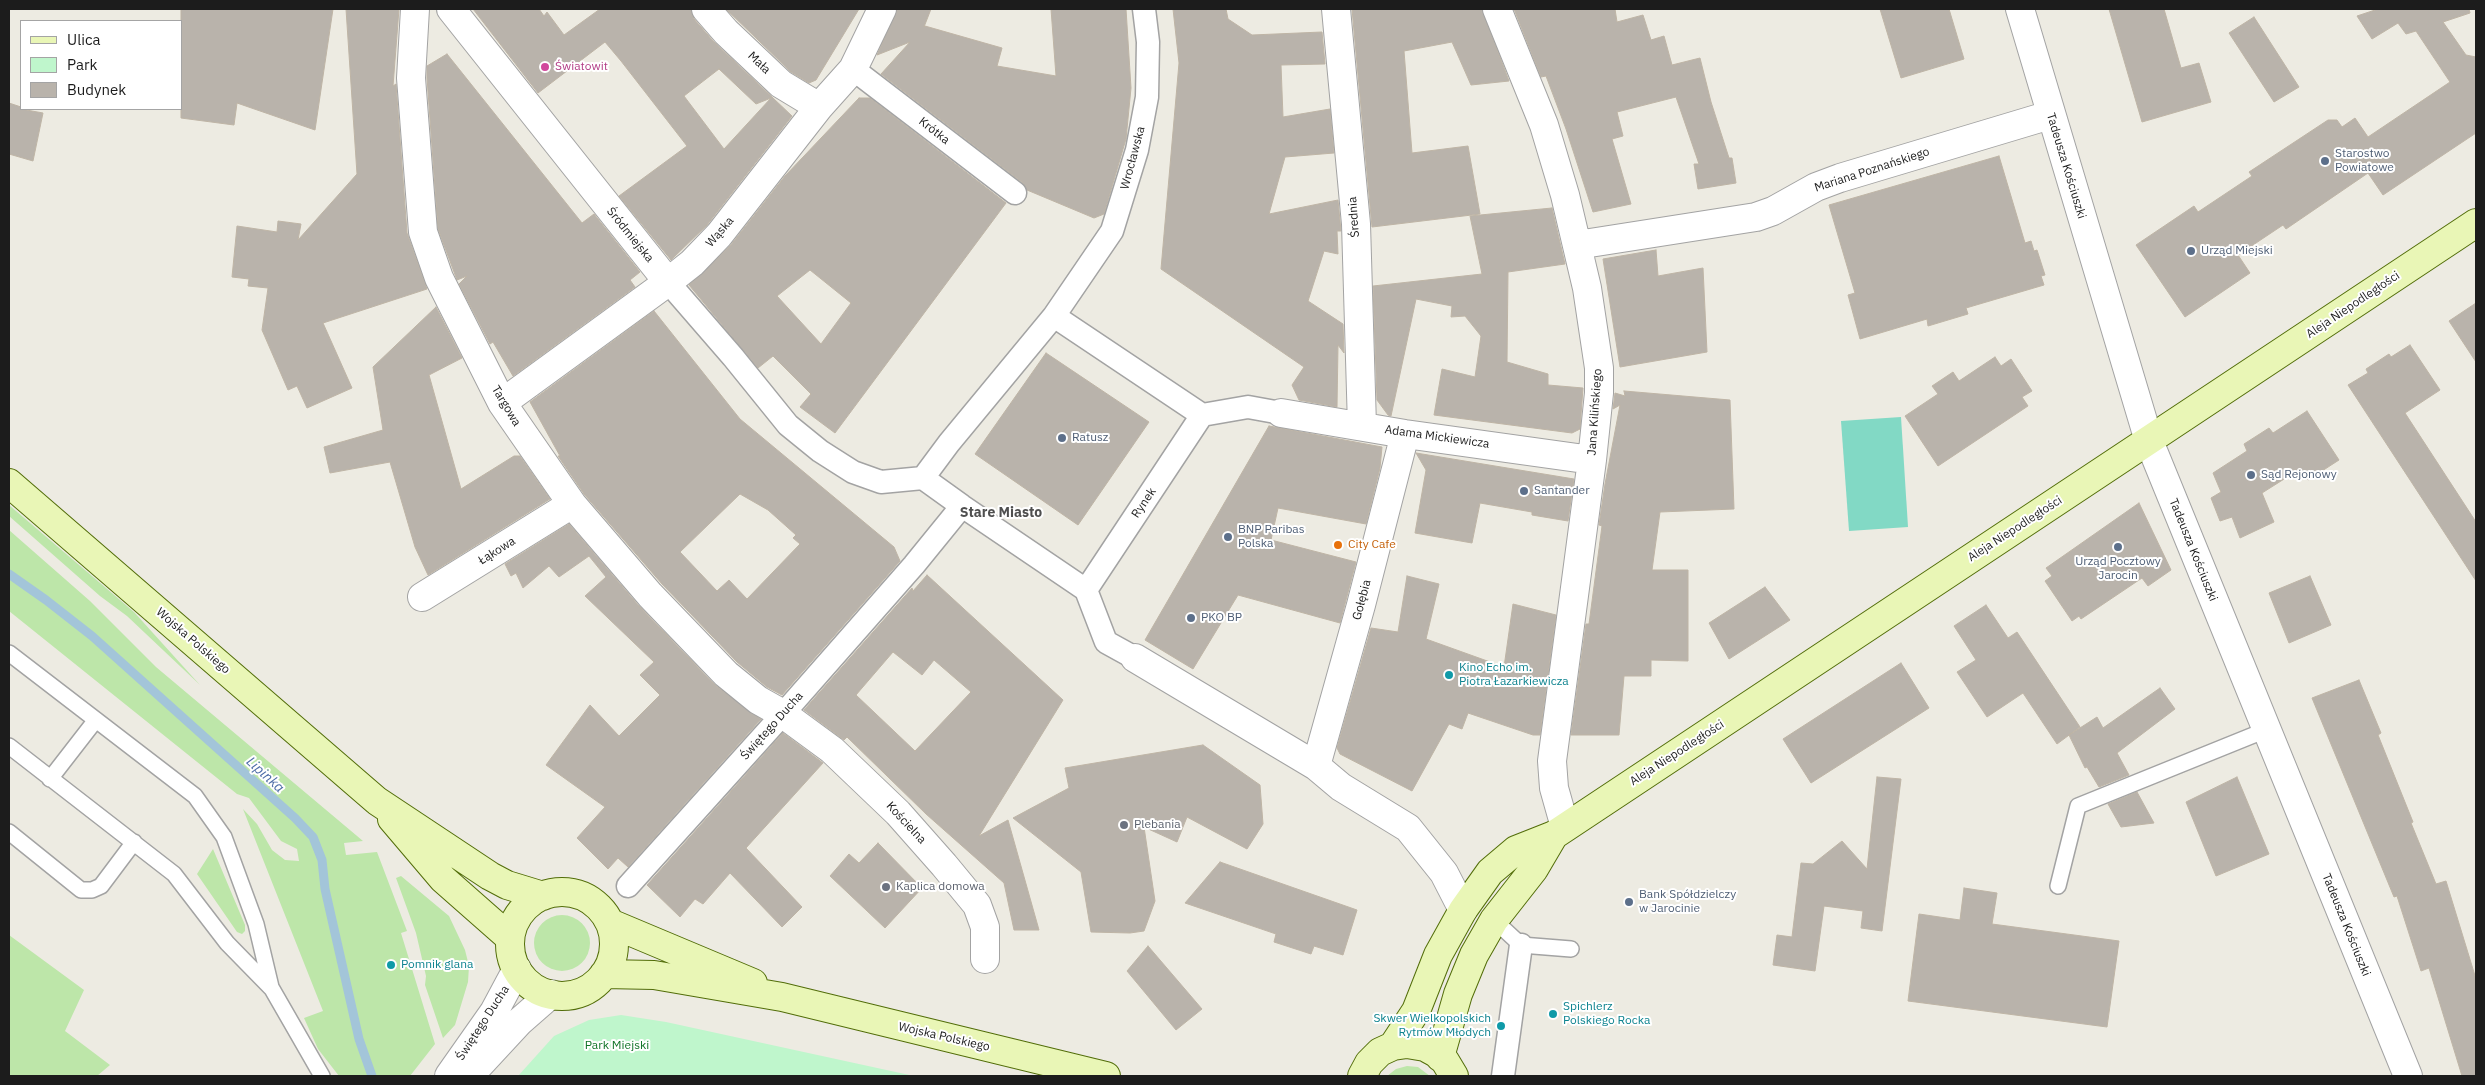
<!DOCTYPE html>
<html>
<head>
<meta charset="utf-8">
<style>
  body { margin:0 }
  #map { position:relative; width:2485px; height:1085px; overflow:hidden; background:#edebe2; font-family:"IBM Plex Sans",sans-serif }
  canvas { display:block }
  .frame { position:absolute; inset:0; border:10px solid #1c1c1c; pointer-events:none }
  .legend { position:absolute; left:20px; top:20px; width:162px; height:90px; box-sizing:border-box; background:#fff; border:1px solid #a4a4a4; margin:0; padding:6px 9px; list-style:none; font-size:15px; color:#1c1c1c }
  .legend li { display:flex; align-items:center; gap:10px; height:25px }
  .legend b { width:25px; border:1px solid #a4a4a4 }
</style>
</head>
<body>
<div id="map">
<canvas width="2485" height="1085"></canvas>
<div class="frame"></div>
<ul class="legend">
<li><b style="height:6px;background:#e9f6b6"></b>Ulica</li>
<li><b style="height:14px;background:#bff6cc"></b>Park</li>
<li><b style="height:14px;background:#b9b3ab"></b>Budynek</li>
</ul>
</div>
<script>
const g = document.querySelector('canvas').getContext('2d');
g.lineJoin = 'round';
function fillPath(path, color) {
  g.fillStyle = color;
  g.fill(path, 'evenodd');
}
function poly(rows) {
  const path = new Path2D();
  for (const r of rows) {
    if (r.length === 3) {
      path.moveTo(r[0] + r[2], r[1]);
      path.arc(r[0], r[1], r[2], 0, 2 * Math.PI);
      continue;
    }
    path.moveTo(r[0], r[1]);
    for (let i = 2; i < r.length; i += 2) path.lineTo(r[i], r[i + 1]);
  }
  return path;
}
function trace(path, color, width, dash) {
  g.strokeStyle = color;
  g.lineWidth = width;
  g.lineCap = dash ? 'butt' : 'round';
  g.setLineDash(dash || []);
  g.stroke(path);
}
function write(font, color, halo, rows, align = 'center') {
  g.font = font + ' "IBM Plex Sans",sans-serif';
  g.lineWidth = 4;
  g.setLineDash([]);
  g.textBaseline = 'middle';
  g.strokeStyle = halo;
  g.fillStyle = color;
  for (const [text, x, y, turn = 0] of rows) {
    g.save();
    g.translate(x, y);
    g.rotate((+turn || 0) * Math.PI / 180);
    g.textAlign = isNaN(turn) ? turn : align;
    if (halo) g.strokeText(text, 0, 0);
    g.fillText(text, 0, 0);
    g.restore();
  }
}
const grass = poly([
  [9,505,134,612,200,685,127,616,100,596,9,516],
  [9,530,90,601,156,667,363,841,344,843,346,855,377,852,407,931,401,933,435,1044,410,1076,339,1076,318,1049,304,1018,323,1011,243,809,257,824,272,850,285,860,299,861,297,849,281,841,249,798,237,794,9,611],
  [213,849,245,925,245,931,242,934,237,932,197,874],
  [401,876,449,916,465,950,469,966,468,982,455,1025,443,1038,425,985,426,976,416,933,396,878],
  [562,943,28],
  [9,935,84,990,65,1031,110,1065,97,1076,9,1076],
  [1407,1066,1418,1067,1430,1076,1387,1076,1396,1069]
]);
const park = poly([
  [621,1015,666,1022,914,1076,518,1076,554,1036,589,1020]
]);
const pitch = poly([
  [1901,417,1908,527,1849,531,1841,421]
]);
const stream = poly([
  [9,574,46,600,92,636,295,818,313,837,322,860,325,889,359,1039,372,1076]
]);
const building = poly([
  [181,9,333,9,315,130,237,103,234,125,181,118,181,9],
  [346,9,399,9,393,86,396,84,407,233,427,289,323,323,352,388,307,408,297,386,288,390,262,330,268,288,248,286,249,279,232,277,237,226,277,232,278,221,301,224,298,240,357,174,346,9],
  [473,9,539,9,544,16,547,12,564,35,600,9,691,9,694,19,714,42,792,116,707,225,671,260,619,196,687,146,621,61,605,42,538,93,473,9],
  [719,69,756,104,771,98,724,149,684,96,719,69],
  [726,9,859,9,816,80,809,83,791,72,726,9],
  [897,9,931,9,924,27,925,26,1002,48,997,66,1056,76,1051,9,1126,9,1131,88,1126,139,1104,214,1094,218,1027,190,1023,183,881,74,910,42,877,55,897,9],
  [1173,9,1226,9,1228,19,1252,35,1322,32,1325,64,1281,65,1283,117,1330,109,1334,153,1285,157,1269,214,1338,200,1341,231,1337,231,1338,254,1324,251,1308,301,1343,324,1344,353,1338,345,1337,407,1299,400,1292,385,1304,367,1161,269,1179,63,1173,9],
  [1352,9,1482,9,1509,81,1471,85,1452,42,1404,51,1412,153,1468,146,1480,214,1372,227,1352,9],
  [1514,9,1615,9,1617,22,1643,15,1651,40,1664,36,1672,65,1700,58,1711,102,1729,158,1732,158,1736,183,1698,189,1694,164,1699,164,1676,97,1617,112,1623,136,1612,139,1631,204,1593,212,1566,129,1546,76,1541,77,1514,9],
  [1880,9,1949,9,1964,59,1901,78,1880,9],
  [2109,9,2164,9,2181,68,2199,63,2211,102,2142,122,2109,9],
  [2378,9,2469,9,2470,13,2443,22,2466,55,2476,57,2476,133,2383,195,2368,173,2286,229,2283,225,2238,255,2250,273,2185,317,2136,245,2194,206,2198,212,2252,176,2249,172,2328,120,2337,120,2342,127,2355,118,2368,137,2450,82,2416,31,2406,34,2398,23,2372,39,2357,16,2378,9],
  [2254,17,2299,87,2274,102,2229,33,2254,17],
  [447,54,582,223,594,214,640,272,630,280,635,287,513,376,493,342,490,344,459,284,467,276,457,280,438,229,427,78,427,66,447,54],
  [859,98,870,98,1006,203,835,433,800,407,811,394,773,356,758,368,689,285,730,246,785,176,859,98],
  [810,270,851,303,821,344,777,296,810,270],
  [9,103,21,107,21,109,43,113,33,161,9,154,9,103],
  [1999,156,2025,243,2031,241,2034,251,2037,250,2045,275,2041,276,2044,285,1966,308,1968,314,1928,326,1927,319,1860,339,1848,295,1855,293,1829,205,1999,156],
  [1552,208,1565,264,1508,272,1507,362,1548,374,1548,385,1583,388,1580,429,1572,433,1434,415,1442,369,1475,377,1481,336,1465,316,1451,317,1452,306,1416,299,1391,416,1388,415,1377,400,1373,286,1482,274,1470,216,1552,208],
  [1656,250,1658,276,1703,268,1707,352,1620,367,1603,259,1656,250],
  [2476,303,2476,362,2449,321,2476,303],
  [436,307,462,358,429,375,461,489,514,456,520,456,550,499,428,575,415,547,390,462,330,473,324,447,383,430,373,367,436,307],
  [654,311,740,419,894,547,900,561,782,695,767,687,737,662,662,584,584,494,558,456,560,456,530,402,654,311],
  [740,494,768,510,796,535,793,538,800,544,747,599,729,580,717,591,680,552,740,494],
  [2410,345,2440,390,2405,413,2476,522,2476,581,2348,385,2368,373,2366,369,2389,354,2391,357,2410,345],
  [1046,353,1149,422,1078,525,975,454,1046,353],
  [1995,357,2001,366,2011,359,2032,391,2022,397,2028,406,1938,466,1905,416,1938,394,1932,386,1953,372,1959,381,1995,357],
  [1624,391,1730,400,1734,509,1660,512,1652,570,1688,570,1688,661,1651,660,1651,676,1624,676,1619,735,1571,735,1586,624,1589,624,1602,526,1599,525,1605,484,1620,405,1613,409,1615,393,1625,396,1624,391],
  [2307,411,2339,460,2308,480,2300,469,2262,493,2274,522,2240,538,2232,517,2220,521,2211,498,2221,492,2213,473,2247,451,2244,444,2269,428,2273,433,2307,411],
  [1269,426,1382,447,1380,468,1366,524,1278,508,1271,540,1356,562,1340,623,1238,595,1193,669,1145,640,1269,426],
  [1416,453,1574,479,1568,521,1532,515,1532,512,1480,503,1472,543,1415,533,1426,470,1416,453],
  [2139,503,2171,570,2148,586,2142,578,2081,619,2079,616,2072,621,2045,581,2052,576,2046,568,2139,503],
  [569,524,639,606,715,685,761,719,628,867,618,858,608,869,577,838,605,807,546,765,590,705,619,736,660,695,640,675,654,662,585,596,606,577,589,556,559,577,549,566,523,588,516,573,511,576,505,564,569,524],
  [927,575,1063,700,979,836,1008,820,1039,930,1014,930,1004,883,926,814,847,737,844,740,804,710,912,588,913,591,927,575],
  [893,652,922,675,934,660,971,692,915,751,856,695,893,652],
  [1407,576,1439,584,1426,639,1504,667,1513,604,1556,615,1540,735,1533,735,1468,713,1462,729,1449,724,1412,791,1340,754,1337,748,1371,628,1398,632,1407,576],
  [2310,576,2331,625,2289,643,2269,593,2310,576],
  [1765,587,1790,620,1729,659,1709,623,1765,587],
  [1986,605,2008,638,2017,632,2080,727,2057,744,2023,693,1987,717,1957,672,1976,660,1954,626,1986,605],
  [1901,663,1929,708,1811,783,1783,739,1901,663],
  [2359,680,2381,733,2378,735,2413,822,2411,823,2436,884,2446,881,2476,979,2476,1076,2462,1076,2429,968,2421,971,2397,896,2394,897,2312,698,2359,680],
  [2160,688,2175,709,2117,753,2129,775,2099,787,2087,767,2085,768,2069,735,2097,717,2103,728,2160,688],
  [783,733,823,763,746,848,802,907,782,927,730,873,703,904,695,899,680,917,647,885,783,733],
  [1203,745,1260,785,1263,824,1247,849,1187,817,1177,842,1144,827,1155,901,1144,931,1130,933,1091,932,1081,872,1013,818,1069,788,1065,768,1203,745],
  [1877,777,1901,779,1882,931,1861,928,1863,911,1824,906,1815,971,1773,965,1777,935,1792,937,1801,863,1813,864,1842,841,1867,869,1877,777],
  [2237,777,2269,854,2216,876,2186,802,2237,777],
  [2137,792,2154,823,2121,827,2108,804,2137,792],
  [878,843,922,888,885,928,830,876,849,854,859,863,878,843],
  [1220,862,1357,910,1343,955,1314,946,1311,954,1274,942,1276,934,1185,903,1220,862],
  [1964,888,1997,893,1992,924,2119,941,2107,1027,1908,1001,1919,914,1960,920,1964,888],
  [1148,946,1202,1009,1176,1030,1127,971,1148,946]
]);
const service = poly([
  [9,653,195,796,224,837,256,924,271,987],
  [9,746,174,874,227,943,272,989,322,1076],
  [50,779,95,721],
  [9,832,81,890,92,890,101,886,134,842],
  [2058,886,2078,806,2266,730],
  [1494,920,1521,945,1571,949]
]);
const pedestrian = poly([
  [853,69,1015,193],
  [668,282,733,357,788,425,820,451,853,472,881,482,923,478],
  [1054,316,1202,415,1248,407,1281,413],
  [1086,590,1202,415],
  [1135,658,1106,642,1086,590,962,506,923,478,949,443,1054,316,1112,231,1137,150,1147,97,1148,42,1144,9],
  [628,886,783,714,914,565,962,506],
  [1503,1076,1521,945]
]);
const minor = poly([
  [415,9,411,78,423,232,439,278,502,403,572,504,650,595,726,674,758,700,783,714,832,750,898,813,944,865,977,905,985,927,985,959],
  [451,9,668,282],
  [706,9,726,32,781,84,819,107],
  [1336,9,1356,224,1362,426],
  [1497,9,1544,125,1565,195,1587,288,1599,368,1599,393,1592,460,1552,761,1554,788,1565,827],
  [2020,9,2149,441,2408,1076],
  [1577,245,1756,217,1773,211,1816,187,1840,178,2050,115],
  [502,403,668,282,692,263,719,235,819,107,853,69,882,9],
  [1281,413,1405,434,1592,460],
  [422,597,572,504],
  [1135,658,1316,766,1341,787,1408,828,1444,873,1463,910],
  [1316,766,1361,605,1405,434]
]);
const tertiary = poly([
  [449,1076,494,1012,517,969],
  [469,1076,519,1022,551,994]
]);
const secondary = poly([
  [9,483,377,801,490,876,507,885,543,896],
  [392,819,443,879,510,938],
  [562,944,52],
  [610,923,753,983],
  [604,974,654,975,782,997,1106,1076],
  [1393,1046,1416,1011,1438,955,1463,910,1490,872,1516,850,1554,835,2476,223],
  [1440,1057,1458,994,1474,955,1494,920,1534,869,1554,835],
  [1362,1076,1369,1063,1380,1052,1393,1046,1407,1044,1425,1047,1436,1053,1445,1061,1454,1076]
]);
const markers = [
  [545,67,5,"#d1479c"],
  [2325,161,5,"#5c6f8a"],
  [2191,251,5,"#5c6f8a"],
  [1062,438,5,"#5c6f8a"],
  [2251,475,5,"#5c6f8a"],
  [1524,491,5,"#5c6f8a"],
  [1228,537,5,"#5c6f8a"],
  [1338,545,5,"#e8710a"],
  [2118,547,5,"#5c6f8a"],
  [1191,618,5,"#5c6f8a"],
  [1449,675,5,"#0f9aa8"],
  [1124,825,5,"#6b7280"],
  [886,887,5,"#6b7280"],
  [1629,902,5,"#5c6f8a"],
  [391,965,5,"#0f9aa8"],
  [1553,1014,5,"#0f9aa8"],
  [1501,1026,5,"#0f9aa8"]
];
const streetNames = [
  ["Mała",759,63,44],
  ["Krótka",934,131,38],
  ["Wrocławska",1133,158,-75],
  ["Tadeusza Kościuszki",2066,166,73],
  ["Mariana Poznańskiego",1872,170,-18],
  ["Średnia",1354,217,-94],
  ["Wąska",720,232,-49],
  ["Śródmiejska",630,235,51],
  ["Aleja Niepodległości",2353,305,-34],
  ["Targowa",506,406,59],
  ["Jana Kilińskiego",1595,412,-86],
  ["Adama Mickiewicza",1437,437,8],
  ["Rynek",1144,503,-56],
  ["Aleja Niepodległości",2015,529,-33],
  ["Tadeusza Kościuszki",2193,550,68],
  ["Łąkowa",497,551,-32],
  ["Gołębia",1362,600,-75],
  ["Wojska Polskiego",193,641,41],
  ["Świętego Ducha",772,726,-48],
  ["Aleja Niepodległości",1677,753,-33],
  ["Kościelna",906,823,47],
  ["Tadeusza Kościuszki",2346,925,68],
  ["Świętego Ducha",483,1023,-57],
  ["Wojska Polskiego",944,1037,13]
];
const hotelNames = [
  ["Światowit",555,67]
];
const serviceNames = [
  ["Starostwo",2335,154],
  ["Powiatowe",2335,168],
  ["Urząd Miejski",2201,251],
  ["Ratusz",1072,438],
  ["Sąd Rejonowy",2261,475],
  ["Santander",1534,491],
  ["BNP Paribas",1238,530],
  ["Polska",1238,544],
  ["Urząd Pocztowy",2118,562,"center"],
  ["Jarocin",2118,576,"center"],
  ["PKO BP",1201,618],
  ["Bank Spółdzielczy",1639,895],
  ["w Jarocinie",1639,909]
];
const foodNames = [
  ["City Cafe",1348,545]
];
const cultureNames = [
  ["Kino Echo im.",1459,668],
  ["Piotra Łazarkiewicza",1459,682],
  ["Pomnik glana",401,965],
  ["Spichlerz",1563,1007],
  ["Polskiego Rocka",1563,1021],
  ["Skwer Wielkopolskich",1491,1019,"right"],
  ["Rytmów Młodych",1491,1033,"right"]
];
const worshipNames = [
  ["Plebania",1134,825],
  ["Kaplica domowa",896,887]
];
const parkNames = [
  ["Park Miejski",617,1046]
];
const neighbourhoodNames = [
  ["Stare Miasto",1001,513]
];
const waterNames = [
  ["Lipinka",265,775,42]
];
fillPath(grass, '#bde6a9');
fillPath(park, '#bff6cc');
fillPath(pitch, '#82d9c5');
trace(stream, '#a3c5d9', 9);
fillPath(building, '#b9b3ab');
trace(building, '#beb4a5', 1);
trace(service, '#a3a3a3', 18);
trace(pedestrian, '#a3a3a3', 25);
trace(minor, '#a3a3a3', 30);
trace(tertiary, '#a3a3a3', 30);
trace(secondary, '#526d09', 30);
trace(service, '#fff', 15);
trace(pedestrian, '#fff', 22);
trace(minor, '#fff', 28);
trace(tertiary, '#fff', 28);
trace(secondary, '#e9f6b6', 28);
for (const [x, y, r, color] of markers) {
  const dot = new Path2D();
  dot.arc(x, y, r, 0, 2 * Math.PI);
  g.fillStyle = color;
  g.fill(dot);
  trace(dot, '#fff', 2);
}
write('12px', '#1c1c1c', '#fff', streetNames);
write('12px', '#b23c85', '#fff', hotelNames, 'left');
write('12px', '#4e5e75', '#fff', serviceNames, 'left');
write('12px', '#c56008', '#fff', foodNames, 'left');
write('12px', '#0d838f', '#fff', cultureNames, 'left');
write('12px', '#5b616d', '#fff', worshipNames, 'left');
write('12px', '#107427', '#fff', parkNames);
write('bold 14px', '#4f4f4f', '#fff', neighbourhoodNames);
write('italic 14px', '#4d6ca7', '#fff', waterNames);
</script>
</body>
</html>
